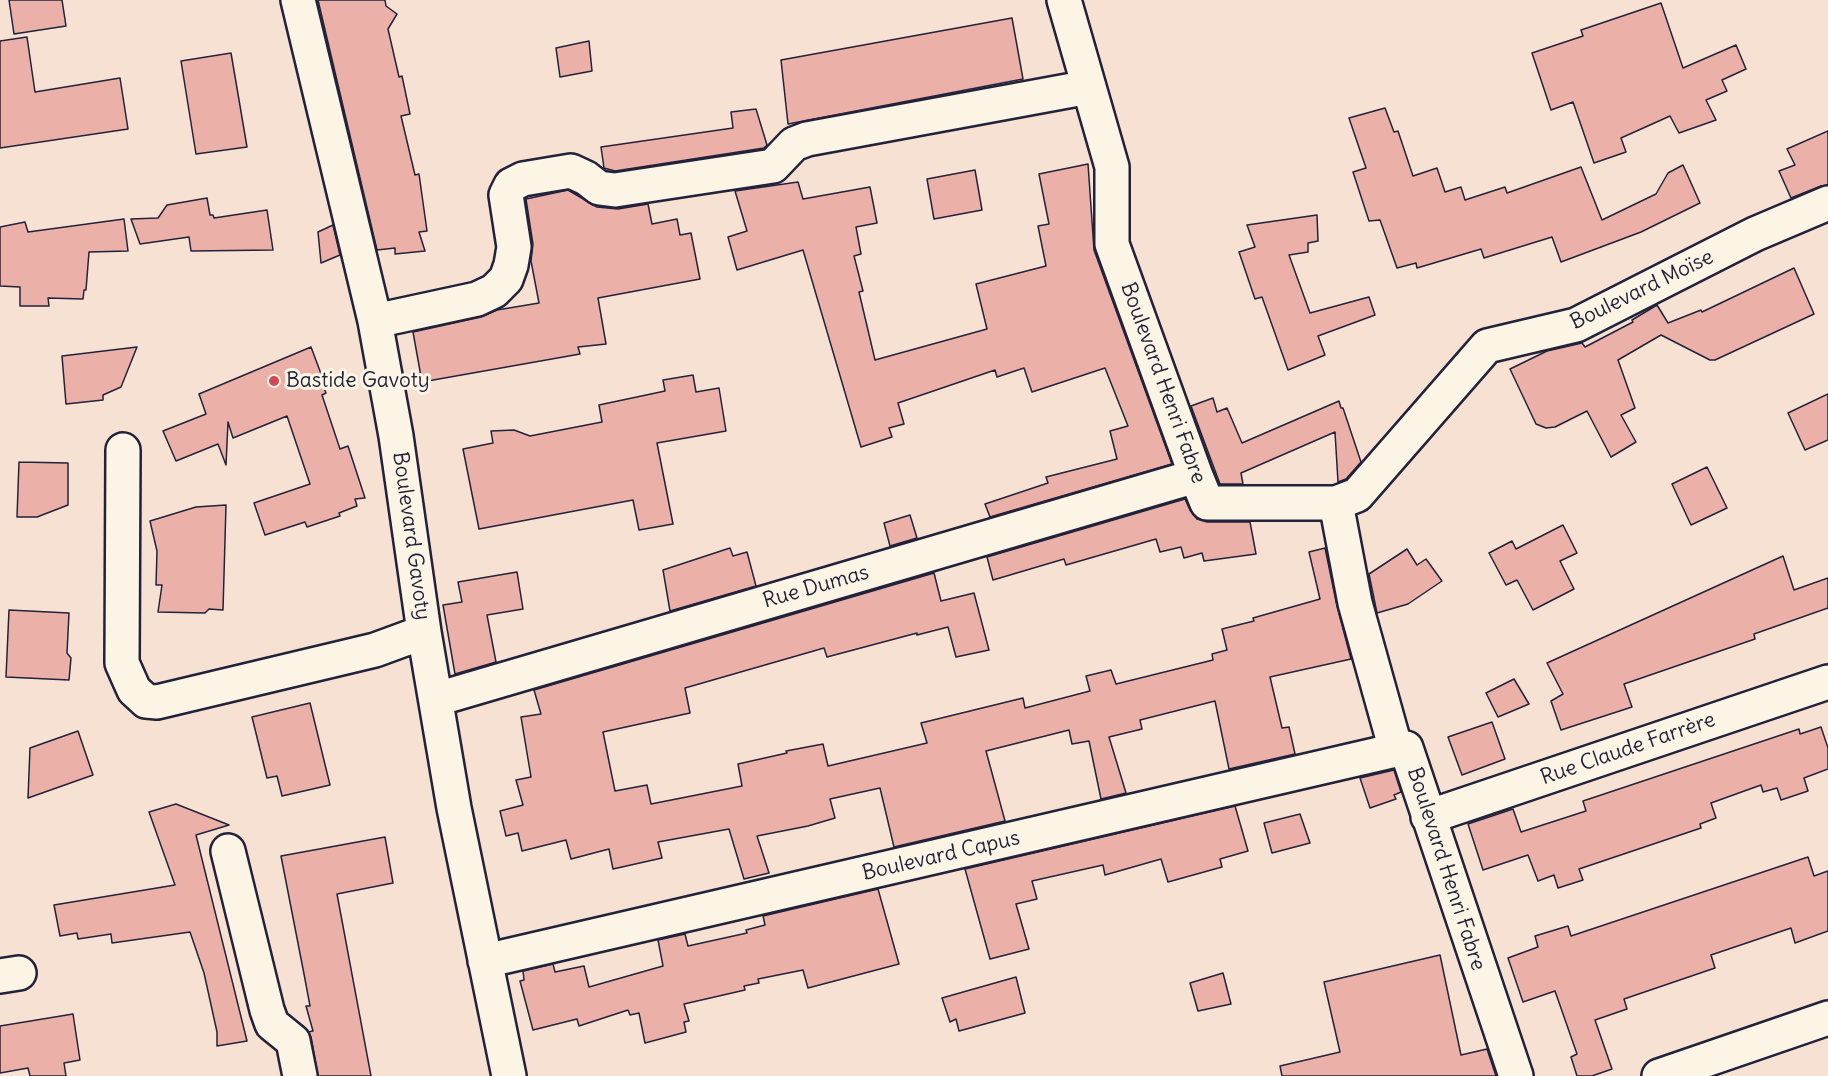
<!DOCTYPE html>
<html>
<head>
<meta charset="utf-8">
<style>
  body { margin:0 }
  canvas { display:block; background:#f7e1d3 }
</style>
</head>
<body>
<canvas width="1828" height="1076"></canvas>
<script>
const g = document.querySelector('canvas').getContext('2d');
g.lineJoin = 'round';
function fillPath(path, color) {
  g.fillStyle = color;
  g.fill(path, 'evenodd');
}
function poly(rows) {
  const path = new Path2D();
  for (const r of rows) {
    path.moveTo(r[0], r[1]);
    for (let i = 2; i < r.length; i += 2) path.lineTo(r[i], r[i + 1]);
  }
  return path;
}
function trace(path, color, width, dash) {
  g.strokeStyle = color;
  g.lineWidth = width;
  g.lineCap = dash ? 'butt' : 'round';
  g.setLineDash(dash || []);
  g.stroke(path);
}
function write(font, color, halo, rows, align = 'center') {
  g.font = font + ' Delius,sans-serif';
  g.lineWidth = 6;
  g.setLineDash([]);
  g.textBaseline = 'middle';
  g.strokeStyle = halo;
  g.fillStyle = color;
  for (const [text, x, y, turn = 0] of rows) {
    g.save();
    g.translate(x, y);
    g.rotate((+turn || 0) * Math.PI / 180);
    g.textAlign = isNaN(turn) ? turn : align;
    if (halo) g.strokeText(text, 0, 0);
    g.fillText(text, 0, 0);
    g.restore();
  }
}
const building = poly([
  [9,0,62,0,66,26,14,34,9,0],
  [318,0,385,0,386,6,397,14,388,29,399,77,402,76,410,114,401,116,415,175,419,174,427,231,419,232,425,251,395,254,395,248,377,250,318,0],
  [1661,3,1683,68,1736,45,1746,69,1722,80,1727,91,1706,100,1716,120,1679,133,1670,116,1621,138,1626,152,1594,163,1573,102,1551,110,1532,53,1583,36,1581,30,1661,3],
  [1012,18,1023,79,788,124,781,60,1012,18],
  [27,37,35,92,120,78,128,129,0,148,0,41,27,37],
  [589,41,592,71,560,77,556,48,589,41],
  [231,53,247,147,196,154,181,61,231,53],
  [1385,108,1394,132,1398,131,1413,176,1437,168,1445,192,1461,187,1465,200,1505,187,1507,193,1581,167,1602,220,1656,194,1668,173,1683,165,1700,203,1641,232,1561,262,1552,237,1484,258,1481,249,1417,268,1416,263,1397,268,1380,220,1369,221,1353,172,1366,168,1349,118,1385,108],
  [756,109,767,145,764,148,615,171,604,168,601,147,733,128,731,112,756,109],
  [1828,131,1828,185,1821,186,1791,198,1779,171,1795,165,1787,149,1828,131],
  [1088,164,1094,250,1172,464,990,517,985,504,1048,483,1046,477,1117,459,1110,431,1128,426,1105,368,1032,392,1024,368,997,377,995,370,898,403,904,424,889,428,892,437,861,447,803,250,737,270,728,237,747,231,735,191,798,182,803,199,870,187,877,223,856,227,861,254,854,256,863,291,859,292,875,360,987,329,976,284,1046,266,1038,226,1049,224,1039,174,1088,164],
  [975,170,982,210,934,219,927,179,975,170],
  [568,190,597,207,618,209,648,204,652,224,677,219,680,235,691,233,700,279,598,298,606,344,578,347,580,354,422,382,413,332,481,317,497,310,539,303,531,261,533,244,526,199,568,190],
  [207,198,210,215,213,215,214,218,267,210,273,250,191,251,189,237,140,244,131,219,158,218,167,205,207,198],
  [1317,215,1318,241,1308,243,1308,252,1289,255,1310,313,1369,297,1375,315,1318,336,1325,355,1288,370,1262,297,1255,299,1239,252,1255,247,1247,225,1317,215],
  [124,219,128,251,89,252,86,290,84,290,83,299,48,298,49,306,20,306,20,287,0,286,0,227,25,222,28,232,124,219],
  [333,225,340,255,321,263,318,232,333,225],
  [1794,268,1814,314,1715,360,1710,360,1661,335,1618,360,1635,408,1621,415,1636,442,1611,457,1587,411,1555,427,1546,428,1536,424,1510,369,1547,351,1582,343,1585,347,1633,322,1632,320,1657,305,1668,323,1701,310,1702,312,1794,268],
  [137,347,121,387,103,395,103,400,66,404,62,356,137,347],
  [311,347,326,387,324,388,326,393,322,395,340,449,348,446,365,498,355,499,357,506,339,513,340,516,307,527,305,522,265,535,254,503,310,484,287,416,233,438,228,422,226,465,218,444,176,461,163,431,206,414,199,394,311,347],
  [693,375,696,392,719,388,726,431,657,443,673,524,639,530,633,500,479,529,463,449,493,443,491,431,514,430,530,436,602,422,599,405,665,391,663,380,693,375],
  [1828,394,1828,440,1805,450,1788,413,1828,394],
  [1213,398,1217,412,1227,408,1242,443,1339,401,1341,408,1343,408,1361,462,1346,479,1338,482,1335,432,1241,473,1243,484,1220,484,1191,406,1213,398],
  [19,462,68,463,68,505,37,517,17,517,19,462],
  [1707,467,1727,508,1691,525,1672,484,1707,467],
  [1185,499,1190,510,1197,519,1207,522,1250,522,1256,554,1204,561,1202,553,1184,558,1181,547,1160,552,1156,539,1066,565,1064,559,993,580,987,557,1185,499],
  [226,505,223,610,209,609,205,613,158,612,162,585,156,585,157,551,150,521,196,507,226,505],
  [910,515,917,538,890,546,884,523,910,515],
  [1563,525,1577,553,1560,561,1574,589,1533,610,1517,580,1506,585,1489,553,1512,541,1516,549,1563,525],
  [730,548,733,556,747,552,756,586,670,611,663,570,730,548],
  [1325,548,1337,606,1351,659,1270,677,1282,728,1289,727,1295,754,1229,769,1215,701,1140,720,1142,729,1109,737,1126,793,1101,799,1089,741,1072,744,1069,730,986,751,1005,821,894,847,880,788,830,799,835,818,808,826,757,836,769,873,744,879,729,829,658,842,662,858,613,869,609,849,571,859,566,840,522,851,518,833,506,836,500,811,523,805,516,780,531,777,521,717,541,714,534,690,934,573,941,601,974,593,989,650,956,657,948,627,917,635,917,633,827,657,824,648,685,688,690,713,603,732,615,791,647,785,651,804,742,786,738,764,787,753,786,751,823,744,828,766,927,743,921,723,1023,698,1025,708,1090,691,1086,676,1111,670,1116,684,1213,660,1212,654,1227,650,1222,629,1254,621,1253,618,1320,599,1309,552,1325,548],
  [1407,549,1417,565,1426,559,1442,581,1408,604,1377,613,1369,574,1407,549],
  [1783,556,1794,590,1828,578,1828,608,1754,634,1755,639,1624,684,1632,707,1561,730,1551,701,1563,694,1547,663,1783,556],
  [517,572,523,609,487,615,496,662,455,674,443,605,462,602,458,582,517,572],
  [9,610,69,613,67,653,71,658,69,680,6,677,9,610],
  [1514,679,1529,704,1498,717,1486,693,1514,679],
  [310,703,330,785,282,796,277,776,267,778,252,717,310,703],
  [1492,722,1505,759,1462,775,1448,737,1492,722],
  [1821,727,1828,748,1828,769,1804,778,1808,791,1781,800,1777,788,1763,792,1761,785,1711,803,1716,818,1700,824,1701,828,1579,869,1583,880,1558,888,1554,875,1538,881,1528,855,1483,870,1468,824,1513,809,1521,832,1586,811,1583,801,1799,729,1800,734,1821,727],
  [78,731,93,775,28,798,30,748,78,731],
  [1394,770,1401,792,1394,795,1396,799,1370,808,1360,778,1394,770],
  [176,804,229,825,196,835,247,1041,217,1046,217,1032,204,973,190,932,112,943,111,934,78,939,77,933,60,936,54,905,175,885,149,812,176,804],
  [1235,806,1248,851,1220,859,1222,867,1168,882,1161,859,1105,875,1103,865,1032,881,1037,899,1016,904,1029,949,990,959,965,869,1235,806],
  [1300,814,1310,843,1272,853,1264,823,1300,814],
  [385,837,393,883,337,894,371,1076,318,1076,311,1037,308,1032,313,1031,306,1006,310,1006,304,974,281,856,385,837],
  [1808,857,1814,876,1828,871,1828,931,1795,943,1791,928,1711,955,1715,968,1624,999,1627,1009,1595,1020,1612,1069,1592,1076,1577,1076,1571,1057,1577,1054,1555,991,1523,1002,1508,958,1538,947,1535,936,1568,926,1571,936,1808,857],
  [878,889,899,964,808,988,803,970,758,979,759,983,744,986,745,990,684,1004,689,1021,684,1022,686,1032,645,1043,639,1013,630,1015,628,1010,579,1026,577,1019,533,1030,520,981,524,980,523,971,553,964,555,972,584,966,589,987,663,966,658,940,685,934,688,946,747,933,746,930,765,925,763,916,878,889],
  [1440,955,1461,1055,1487,1049,1496,1076,1282,1076,1280,1066,1340,1052,1324,982,1440,955],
  [1223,973,1231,1004,1198,1011,1190,983,1223,973],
  [1016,977,1025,1013,959,1031,956,1019,950,1022,942,998,1016,977],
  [73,1014,80,1060,64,1063,66,1076,30,1076,28,1068,0,1073,0,1026,73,1014]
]);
const minor = poly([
  [298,0,375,321,396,436,424,632,454,808,509,1076],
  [1064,0,1112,167,1112,244,1196,476,1207,503,1336,503,1355,603,1396,750,1406,748,1516,1076],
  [375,321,477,299,494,291,506,279,511,265,514,247,506,195,511,185,523,179,571,171,586,178,599,188,615,190,773,166,794,144,807,139,1089,87],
  [123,450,122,663,134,690,146,701,157,702,375,650,424,632],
  [1336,503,1357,495,1487,346,1576,325,1755,234,1828,203],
  [437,699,1196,476],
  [1428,817,1828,682],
  [228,851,267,1010,272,1024,293,1041,300,1076],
  [485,961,1396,750],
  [0,976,19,973],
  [1659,1076,1828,1018]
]);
const markers = [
  [274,381,6,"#d1495b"]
];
const streetNames = [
  ["Boulevard Moïse",1642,290,-26],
  ["Boulevard Henri Fabre",1163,383,70],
  ["Boulevard Gavoty",411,536,82],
  ["Rue Dumas",816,587,-16],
  ["Rue Claude Farrère",1628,749,-19],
  ["Boulevard Capus",941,856,-13],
  ["Boulevard Henri Fabre",1446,869,72]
];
const poiNames = [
  ["Bastide Gavoty",286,381]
];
fillPath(building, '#ebb1a9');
trace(building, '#22223b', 1.5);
trace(minor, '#22223b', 38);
trace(minor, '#fcf5e5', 33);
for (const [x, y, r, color] of markers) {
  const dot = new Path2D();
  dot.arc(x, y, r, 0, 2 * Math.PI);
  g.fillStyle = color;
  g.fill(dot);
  trace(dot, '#fcf5e5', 2);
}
write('21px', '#22223b', '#fcf5e5', streetNames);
write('21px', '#22223b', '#fcf5e5', poiNames, 'left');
</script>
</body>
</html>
